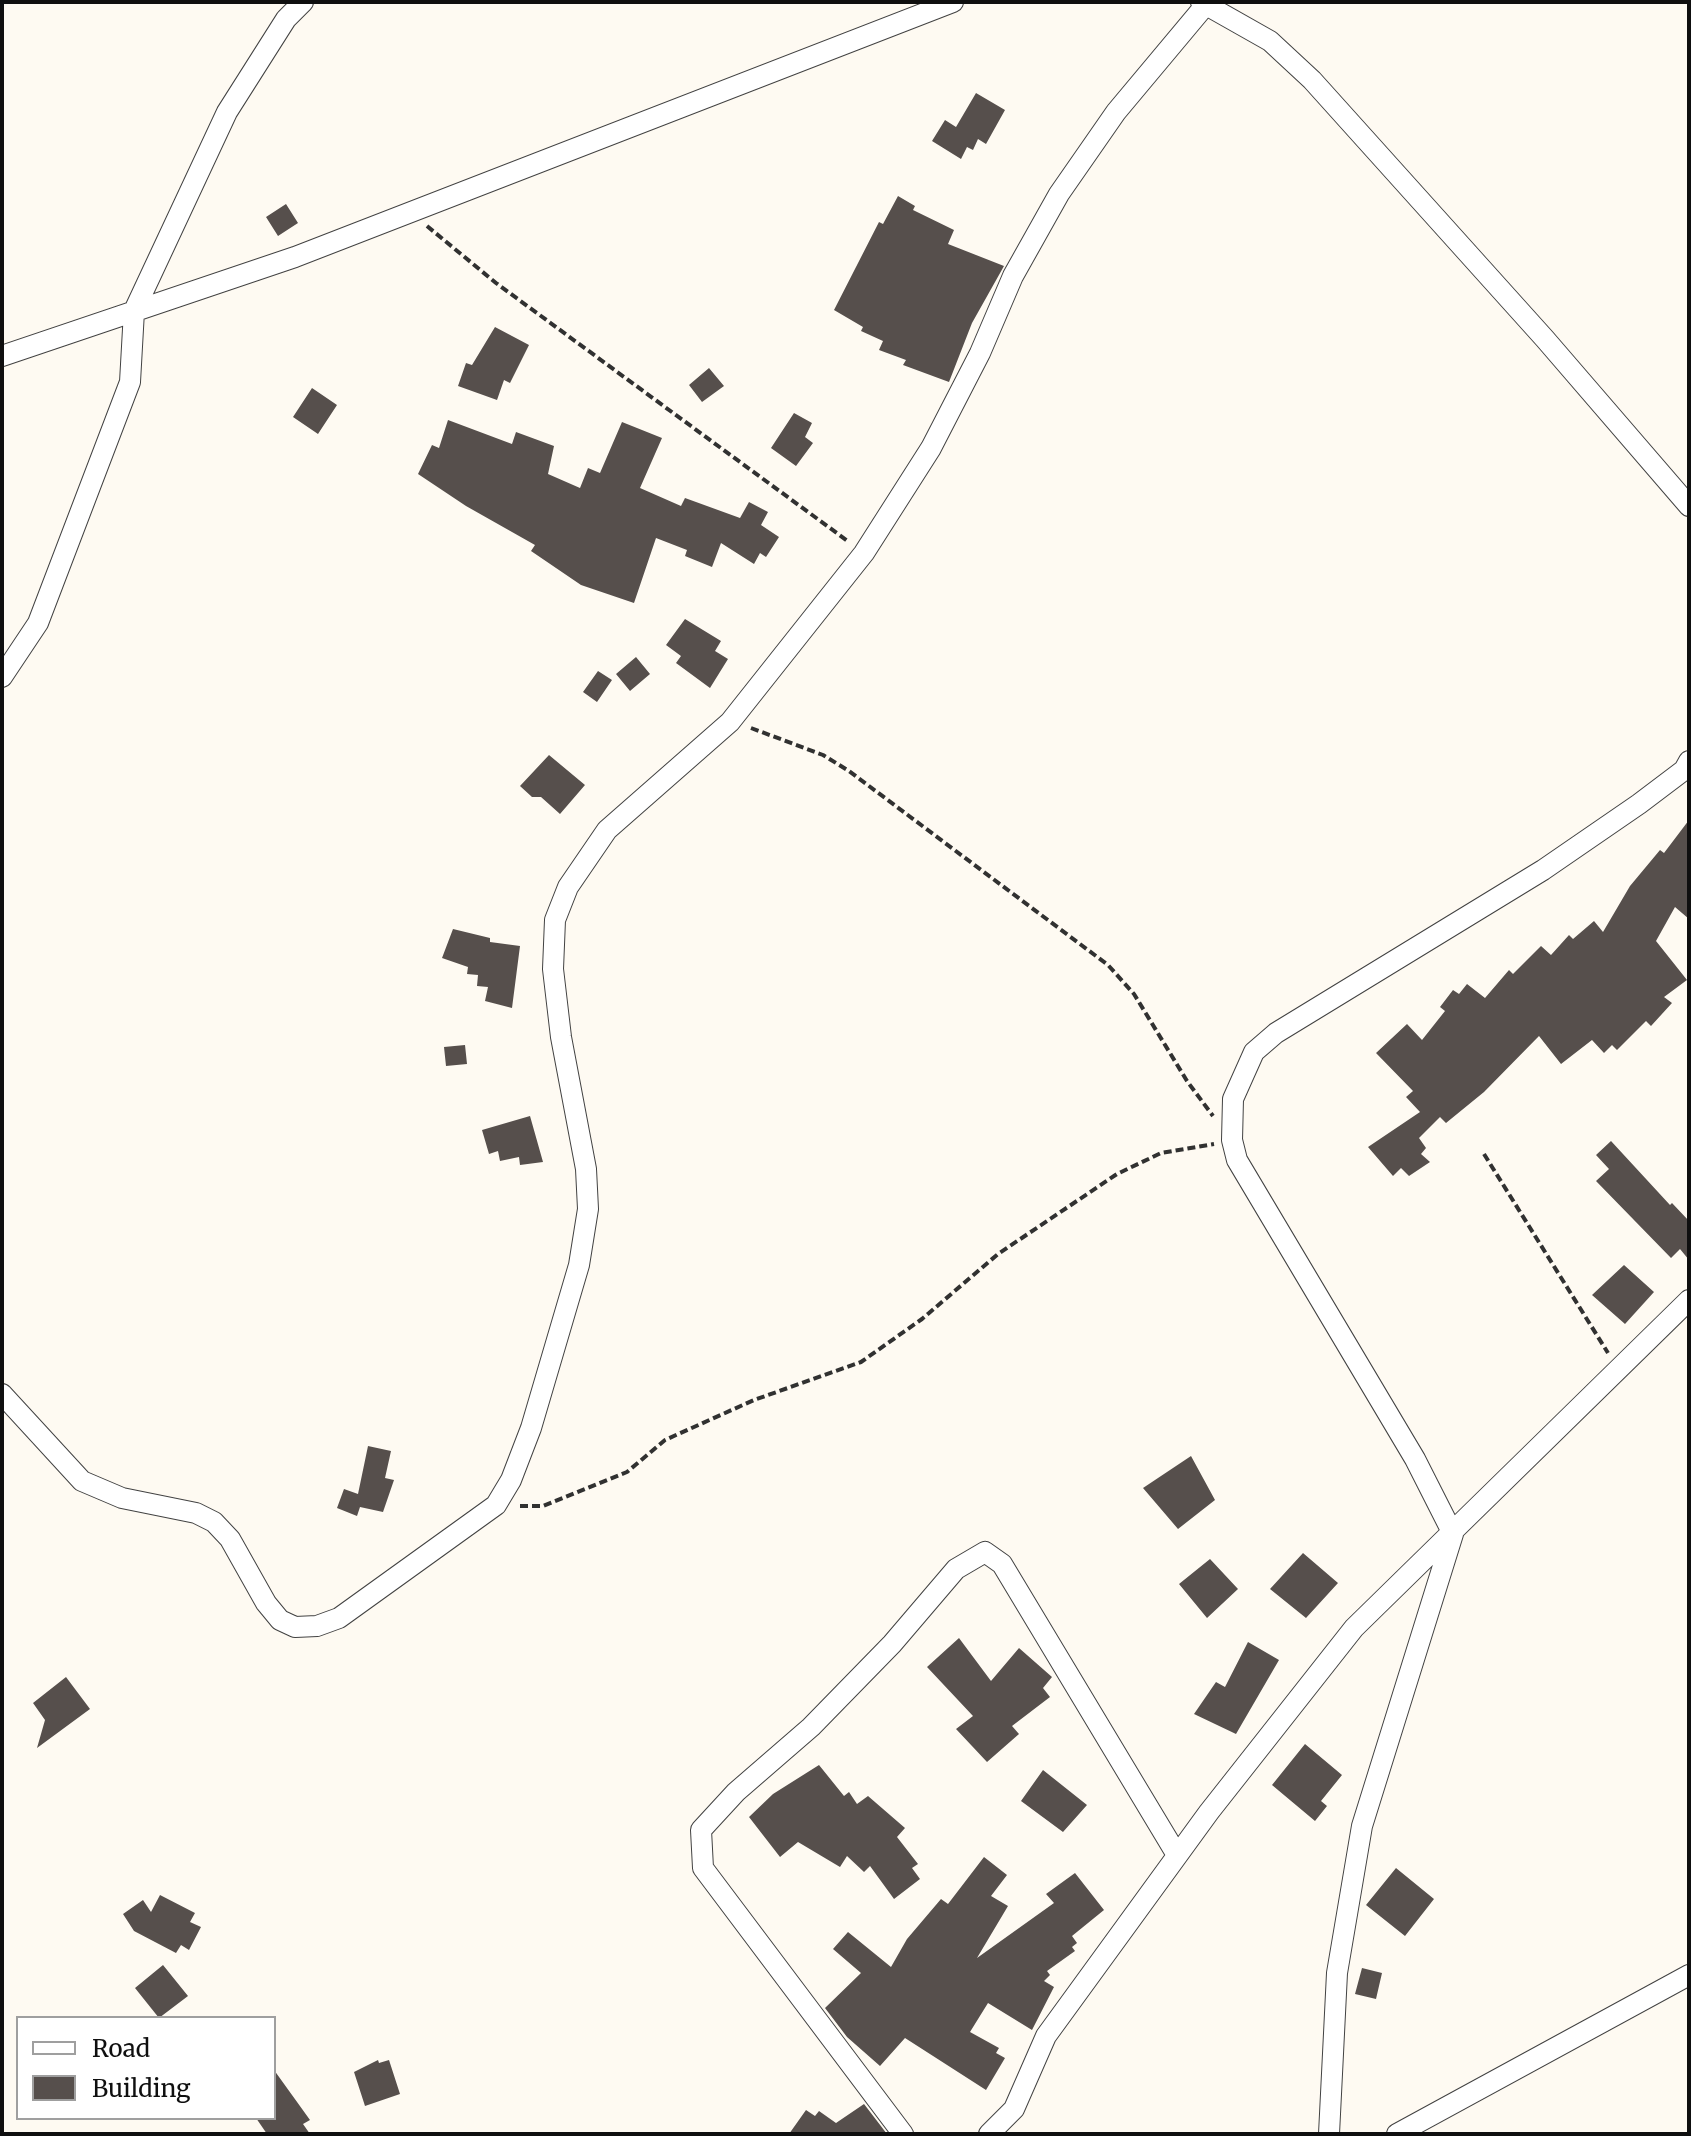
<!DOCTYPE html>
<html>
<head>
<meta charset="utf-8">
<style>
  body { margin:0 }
  #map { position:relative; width:1691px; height:2136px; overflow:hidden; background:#fefaf2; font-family:Merriweather,serif }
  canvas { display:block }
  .frame { position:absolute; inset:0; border:4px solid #0f0f0f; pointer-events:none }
  .legend { position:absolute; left:16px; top:2016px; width:260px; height:104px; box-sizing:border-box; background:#fff; border:2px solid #9f9f9f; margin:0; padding:10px 14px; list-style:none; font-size:24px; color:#0f0f0f }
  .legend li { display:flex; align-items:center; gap:16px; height:40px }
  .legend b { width:40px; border:2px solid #9f9f9f }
</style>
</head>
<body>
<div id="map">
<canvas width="1691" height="2136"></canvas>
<div class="frame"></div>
<ul class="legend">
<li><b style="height:10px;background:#fff"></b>Road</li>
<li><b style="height:22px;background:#564f4c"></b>Building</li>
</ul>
</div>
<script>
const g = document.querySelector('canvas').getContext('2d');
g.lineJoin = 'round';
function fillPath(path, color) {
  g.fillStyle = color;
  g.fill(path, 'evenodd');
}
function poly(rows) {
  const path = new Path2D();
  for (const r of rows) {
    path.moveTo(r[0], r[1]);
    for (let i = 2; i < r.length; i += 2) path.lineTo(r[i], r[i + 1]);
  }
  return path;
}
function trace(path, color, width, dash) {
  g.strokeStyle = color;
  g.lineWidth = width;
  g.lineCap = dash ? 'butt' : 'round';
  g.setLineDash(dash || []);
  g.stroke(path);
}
const building = poly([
  [976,93,1005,110,986,144,978,139,973,150,967,147,961,159,932,141,945,120,956,127],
  [898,196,915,206,913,210,954,230,948,244,1004,266,972,323,949,382,903,365,906,360,879,350,883,341,861,331,863,327,834,310,879,222,883,224],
  [286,204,298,223,278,236,266,217],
  [495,327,529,345,510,383,504,380,497,400,458,386,466,363,472,365],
  [709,368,724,386,702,402,689,385],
  [312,388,337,405,318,434,293,417],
  [794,413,812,423,805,437,813,443,796,466,771,448],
  [448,420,512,444,516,432,554,446,548,474,580,488,588,468,600,473,622,422,662,438,640,488,681,506,685,498,740,518,749,502,768,512,761,525,779,537,766,557,760,553,754,564,721,543,712,567,685,556,687,550,656,538,634,603,581,585,531,551,535,545,466,506,418,474,432,445,439,448],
  [685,619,721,641,715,651,728,659,710,688,676,663,681,656,666,645],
  [636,657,650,674,630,691,616,674],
  [598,671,612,680,597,702,583,692],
  [549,755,585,785,560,814,541,797,532,797,520,786],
  [1689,820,1689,919,1675,907,1656,941,1687,980,1664,997,1672,1003,1651,1026,1646,1021,1617,1050,1612,1045,1604,1053,1592,1040,1561,1064,1539,1036,1484,1092,1446,1123,1440,1117,1419,1138,1426,1148,1421,1154,1430,1162,1409,1176,1401,1168,1393,1176,1368,1147,1420,1112,1406,1097,1413,1091,1376,1053,1407,1024,1422,1040,1445,1011,1440,1007,1453,990,1459,994,1467,984,1485,998,1509,970,1513,974,1541,946,1551,955,1569,935,1573,939,1594,921,1603,932,1630,886,1660,850,1664,853],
  [453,929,490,938,490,942,520,946,512,1008,485,1001,488,987,477,986,478,975,467,974,468,967,442,958],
  [465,1045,467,1064,446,1066,444,1047],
  [530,1116,543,1162,520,1165,519,1157,500,1161,498,1151,489,1154,482,1130],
  [1611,1141,1670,1205,1672,1203,1689,1221,1689,1260,1680,1249,1671,1258,1596,1181,1609,1169,1596,1155],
  [1624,1265,1654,1292,1625,1324,1592,1295],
  [368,1446,391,1451,385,1478,394,1480,383,1512,360,1507,357,1516,337,1508,344,1489,358,1494],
  [1191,1456,1215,1500,1178,1529,1143,1488],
  [1303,1553,1338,1583,1306,1618,1270,1589],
  [1210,1559,1238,1589,1207,1618,1179,1584],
  [959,1638,991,1681,1019,1648,1052,1677,1043,1688,1050,1697,1012,1726,1019,1734,987,1762,956,1729,973,1716,927,1667],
  [1248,1642,1279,1660,1236,1734,1194,1714,1216,1682,1225,1687],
  [66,1677,90,1709,37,1748,45,1720,33,1703],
  [1305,1744,1342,1775,1321,1801,1327,1806,1315,1821,1272,1785],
  [819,1765,844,1796,849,1792,857,1804,868,1796,905,1828,897,1837,918,1864,912,1868,920,1879,894,1899,870,1866,864,1872,847,1856,840,1867,798,1842,780,1857,749,1817,773,1794],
  [1043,1770,1087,1805,1063,1832,1021,1801],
  [984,1857,1007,1875,991,1896,1008,1906,977,1958,1054,1903,1046,1894,1075,1873,1104,1910,1072,1936,1077,1943,1072,1947,1075,1951,1047,1971,1050,1975,1044,1981,1054,1987,1032,2030,988,2003,970,2032,999,2048,996,2053,1005,2058,986,2090,905,2038,880,2066,847,2037,825,2008,861,1973,833,1949,848,1932,891,1967,907,1939,941,1899,948,1904],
  [1396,1868,1434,1899,1405,1936,1366,1905],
  [160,1895,195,1913,190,1922,201,1927,189,1950,181,1945,176,1953,134,1931,123,1914,143,1900,151,1912],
  [163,1965,188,1996,159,2018,135,1988],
  [1362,1968,1382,1973,1376,1999,1355,1994],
  [378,2060,379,2063,389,2060,400,2094,365,2106,354,2072],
  [274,2070,310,2120,303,2124,310,2134,267,2134,256,2118,274,2118],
  [864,2104,887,2134,789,2134,806,2110,815,2116,819,2111,836,2123]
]);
const path = poly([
  [427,226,496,283,849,542],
  [751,728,823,755,849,771,1108,965,1134,994,1187,1081,1213,1116],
  [1484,1154,1608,1353],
  [520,1506,543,1506,627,1472,665,1440,754,1400,861,1362,922,1319,998,1254,1117,1174,1161,1153,1214,1144]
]);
const minor = poly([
  [1201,2,1270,41,1312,80,1545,339,1689,506],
  [2,356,295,257,953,2],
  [2,677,38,623,130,382,134,311,227,112,286,19,303,2],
  [2,1394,82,1481,122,1498,196,1513,214,1522,230,1539,266,1603,280,1620,295,1627,317,1626,339,1618,496,1505,511,1480,531,1428,579,1265,588,1209,586,1169,561,1037,553,969,555,920,568,887,607,830,730,722,864,553,931,448,980,353,1013,276,1059,194,1116,112,1208,2],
  [903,2134,703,1868,701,1830,736,1792,811,1727,892,1644,956,1569,985,1552,1002,1564,1177,1855],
  [989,2134,1014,2109,1046,2036,1209,1812,1354,1628,1689,1300],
  [1329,2134,1337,1973,1362,1826,1453,1534,1415,1459,1237,1160,1232,1140,1233,1099,1254,1052,1276,1033,1543,870,1639,804,1684,770,1689,761],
  [1397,2134,1689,1975]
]);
fillPath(building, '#564f4c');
trace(minor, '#424242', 22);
trace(path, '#313131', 4, [8, 4]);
trace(minor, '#fff', 20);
</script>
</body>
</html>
